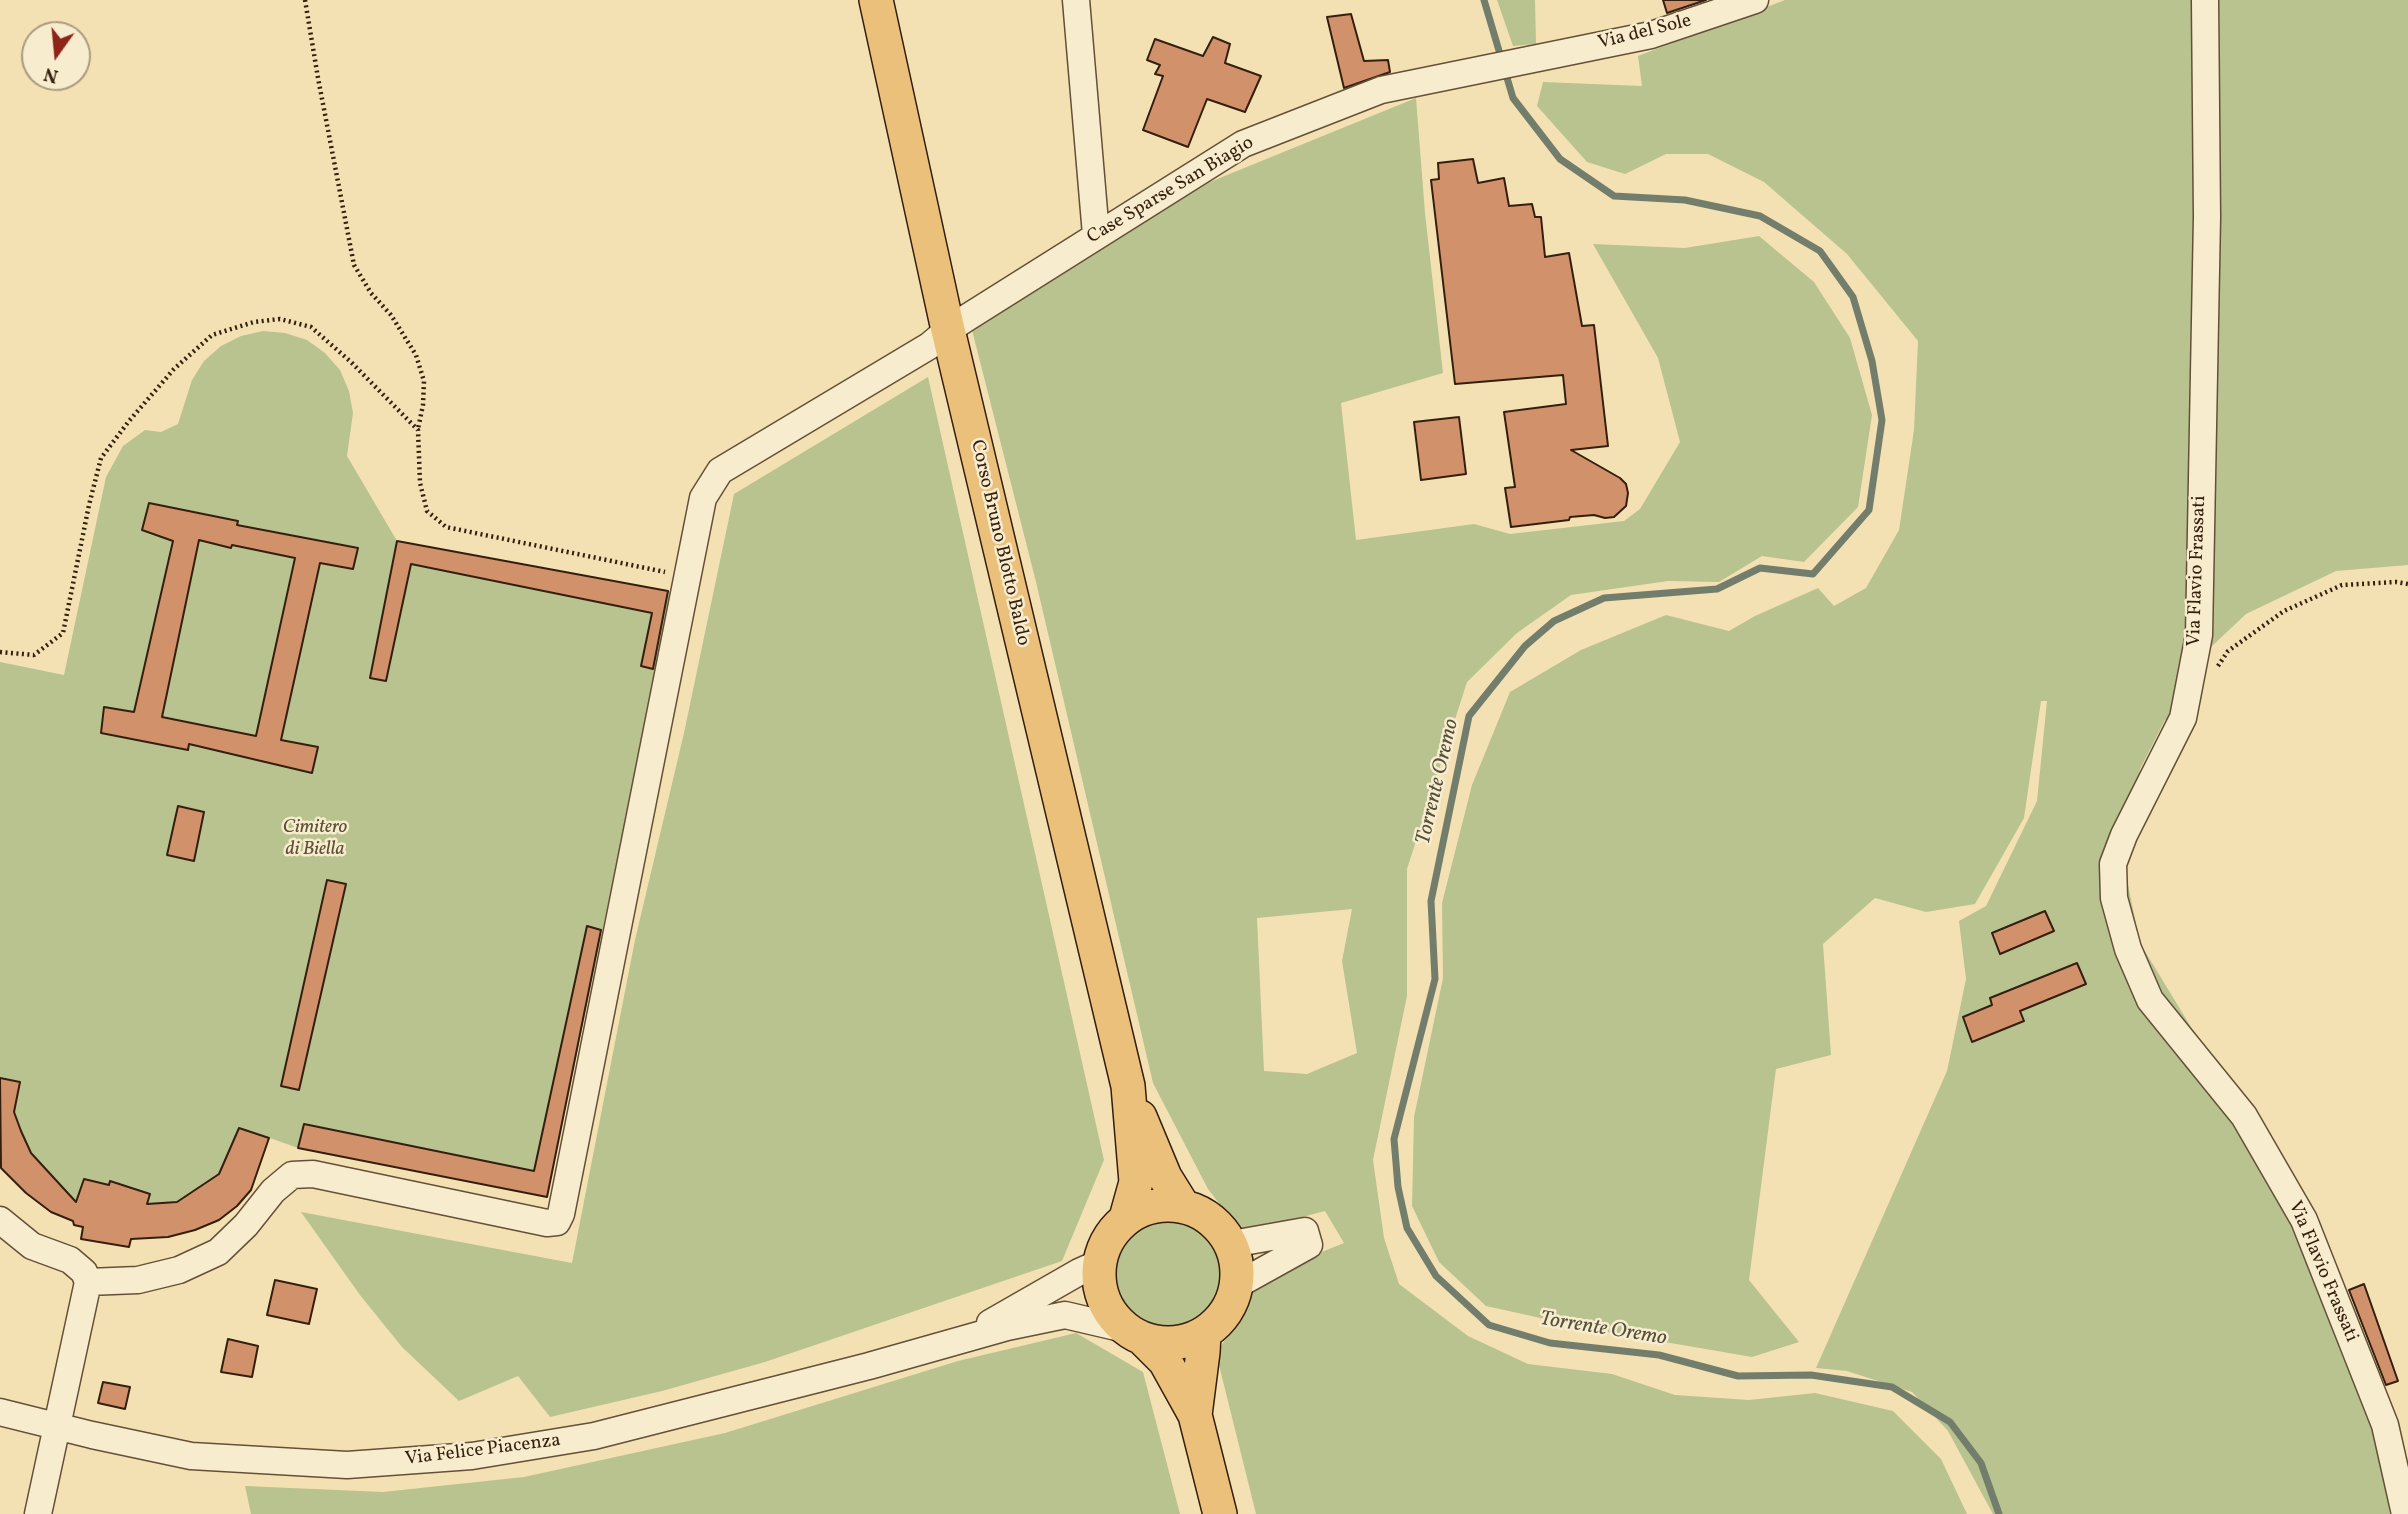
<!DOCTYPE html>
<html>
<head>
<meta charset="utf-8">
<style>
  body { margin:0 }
  #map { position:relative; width:2408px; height:1514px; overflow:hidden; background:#f4e1b3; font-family:Vollkorn,serif }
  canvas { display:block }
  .north { position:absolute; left:21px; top:21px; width:70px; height:70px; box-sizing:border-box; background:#f8ecce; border:2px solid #aa9a82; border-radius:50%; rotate:195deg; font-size:19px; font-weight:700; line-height:28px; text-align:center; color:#341f0f }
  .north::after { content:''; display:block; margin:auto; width:24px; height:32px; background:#8f2418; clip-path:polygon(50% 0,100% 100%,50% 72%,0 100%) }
</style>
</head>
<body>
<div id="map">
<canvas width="2408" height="1514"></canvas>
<div class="north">N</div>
</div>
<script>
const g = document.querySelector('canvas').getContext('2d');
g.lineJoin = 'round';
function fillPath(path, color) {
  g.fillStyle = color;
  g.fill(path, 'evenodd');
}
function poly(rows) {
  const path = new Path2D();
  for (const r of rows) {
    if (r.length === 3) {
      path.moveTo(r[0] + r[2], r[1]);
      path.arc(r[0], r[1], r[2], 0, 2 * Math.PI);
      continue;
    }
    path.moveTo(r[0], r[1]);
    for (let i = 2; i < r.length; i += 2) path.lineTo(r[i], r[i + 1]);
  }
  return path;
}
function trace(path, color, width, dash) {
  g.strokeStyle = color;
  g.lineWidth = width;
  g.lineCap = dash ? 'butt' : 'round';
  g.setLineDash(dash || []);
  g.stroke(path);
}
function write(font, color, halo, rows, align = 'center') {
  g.font = font + ' Vollkorn,serif';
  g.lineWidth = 5;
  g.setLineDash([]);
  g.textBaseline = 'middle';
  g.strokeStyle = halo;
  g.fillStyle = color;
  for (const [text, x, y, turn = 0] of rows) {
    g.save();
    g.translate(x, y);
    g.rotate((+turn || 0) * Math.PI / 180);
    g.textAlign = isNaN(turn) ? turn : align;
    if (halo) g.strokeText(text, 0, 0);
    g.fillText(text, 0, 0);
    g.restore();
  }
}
const green = poly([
  [1497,0,1535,0,1536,44,1513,46],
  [1785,0,2213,0,2202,649,2171,721,2165,720,2140,769,2122,856,2140,943,2314,1230,2382,1432,2373,1436,2382,1470,2390,1514,1993,1514,1948,1431,1912,1392,1847,1371,1816,1368,1947,1071,1966,979,1959,921,1986,906,2037,801,2047,701,2041,701,2024,818,1975,904,1926,912,1875,898,1823,944,1831,1055,1776,1069,1749,1280,1799,1342,1752,1357,1595,1330,1486,1306,1439,1262,1412,1206,1414,1117,1443,978,1442,903,1472,785,1510,692,1581,650,1666,615,1729,631,1755,616,1818,588,1834,606,1866,588,1899,530,1914,430,1918,341,1847,254,1764,182,1708,154,1666,154,1625,174,1587,162,1537,106,1543,82,1642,86,1638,56],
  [2218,0,2408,0,2408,565,2336,571,2246,614,2210,648,2213,242],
  [1416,98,1425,213,1443,373,1341,403,1356,540,1474,524,1510,534,1624,521,1640,509,1680,442,1658,358,1593,244,1685,248,1759,236,1814,282,1850,338,1872,415,1858,507,1804,562,1762,556,1719,582,1668,581,1571,595,1517,633,1467,682,1407,869,1407,996,1373,1160,1384,1238,1399,1284,1468,1336,1528,1364,1612,1374,1675,1395,1749,1400,1815,1393,1893,1411,1941,1459,1967,1514,1256,1514,1216,1353,1232,1330,1252,1290,1272,1272,1344,1243,1325,1211,1242,1233,1208,1189,1153,1083,1036,582,972,330,1085,256,1205,184],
  [1352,909,1342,961,1357,1053,1307,1074,1264,1071,1257,918],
  [263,331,285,333,307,340,325,353,340,370,349,391,353,413,347,456,397,541,673,592,547,1197,298,1148,270,1138,251,1190,219,1220,132,1237,129,1247,81,1239,83,1227,74,1225,73,1220,51,1212,26,1193,0,1165,0,662,64,675,106,477,123,446,145,430,161,432,178,424,192,380,204,361,221,346,241,336],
  [928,377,1104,1160,1062,1261,765,1362,662,1391,550,1417,518,1376,459,1401,402,1347,360,1295,301,1212,572,1263,635,940,684,733,734,494],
  [1168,1275,56],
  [1076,1333,1143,1372,1180,1514,251,1514,245,1486,383,1492,524,1477,725,1433,958,1361]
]);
const stream = poly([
  [1484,0,1513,98,1560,159,1614,196,1685,200,1760,216,1820,251,1853,297,1872,361,1882,420,1869,510,1813,574,1760,568,1717,589,1604,598,1554,621,1525,646,1469,716,1431,901,1435,979,1394,1139,1398,1187,1407,1228,1436,1276,1489,1325,1550,1343,1659,1355,1738,1376,1811,1375,1892,1387,1950,1422,1981,1463,1999,1514]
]);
const building = poly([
  [1663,0,1706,0,1667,13,1663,0],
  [1351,14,1364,61,1388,60,1390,72,1344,88,1327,17,1351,14],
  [1213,37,1230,44,1225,63,1261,76,1245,112,1207,99,1188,147,1143,130,1163,76,1155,74,1160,65,1147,60,1155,39,1203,56,1213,37],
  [1473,159,1478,183,1504,178,1509,206,1532,204,1535,217,1541,217,1545,257,1569,253,1582,326,1594,325,1608,446,1571,450,1620,478,1626,484,1628,493,1626,506,1614,517,1605,518,1594,515,1570,517,1569,520,1511,527,1505,488,1515,487,1504,412,1566,404,1563,375,1455,384,1431,180,1439,179,1438,163,1473,159],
  [1459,417,1466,474,1421,480,1414,422,1459,417],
  [149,503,238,521,237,525,358,548,353,569,320,563,281,740,318,747,312,773,189,744,188,750,101,733,104,707,134,712,173,541,142,530,149,503],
  [199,540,231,548,232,545,295,558,256,736,162,717,199,540],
  [397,541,668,591,653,669,641,666,652,613,411,564,386,681,370,678,397,541],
  [178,806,204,812,194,861,167,855,178,806],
  [327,880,346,884,299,1090,281,1086,327,880],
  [2045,911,2054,931,2000,954,1992,933,2045,911],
  [587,926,601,930,547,1197,298,1148,304,1124,534,1171,587,926],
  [2077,963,2086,984,2020,1011,2024,1021,1972,1042,1963,1017,1992,1005,1990,998,2077,963],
  [0,1078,20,1082,14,1112,21,1131,31,1153,76,1202,84,1179,109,1185,110,1181,150,1194,147,1204,177,1202,219,1174,239,1128,269,1138,251,1190,237,1206,219,1220,195,1230,168,1237,131,1239,129,1247,81,1239,83,1227,74,1225,73,1221,51,1212,26,1193,1,1168,0,1078],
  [275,1280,317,1289,309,1324,267,1315,275,1280],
  [2364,1284,2398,1381,2386,1385,2349,1290,2364,1284],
  [228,1339,258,1346,252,1377,221,1372,228,1339],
  [103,1382,130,1387,125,1409,98,1403,103,1382]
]);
const path = poly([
  [305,0,318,78,354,265,371,293,391,315,416,355,424,381,423,405,418,429],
  [0,652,34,655,63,633,89,505,101,458,129,421,174,369,212,335,254,322,280,319,311,327,351,362,418,430,420,483,427,511,446,527,665,572],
  [2218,666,2228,651,2284,611,2342,585,2396,582,2408,584]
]);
const minor = poly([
  [1076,0,1096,235],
  [2205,0,2207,217,2199,635,2183,718,2124,835,2113,864,2114,898,2128,949,2150,1000,2244,1116,2304,1220,2385,1425,2405,1514],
  [0,1220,32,1246,70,1260,84,1272,88,1282,38,1514],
  [1232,1244,1305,1231,1309,1245,1237,1285],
  [88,1282,138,1280,179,1270,218,1252,246,1225,273,1191,292,1175,313,1174,547,1223,557,1222,561,1214,703,498,720,471,929,346,948,330,968,317,1243,144,1381,90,1651,35,1755,0],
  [990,1323,1079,1272,1099,1263],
  [0,1412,92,1435,191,1456,347,1465,472,1456,594,1436,869,1366,1007,1327,1065,1315,1125,1329]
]);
const major = poly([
  [876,0,948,330,1128,1086,1136,1182,1126,1218],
  [1140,1117,1165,1177,1183,1206],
  [1168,1274,69],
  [1143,1339,1165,1361,1195,1415,1220,1514],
  [1195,1415,1203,1352,1204,1334]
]);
const streetNames = [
  ["Via del Sole",1645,33,-14],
  ["Case Sparse San Biagio",1171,191,-31],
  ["Corso Bruno Blotto Baldo",999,543,77],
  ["Via Flavio Frassati",2198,571,-88],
  ["Via Flavio Frassati",2322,1272,67],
  ["Via Felice Piacenza",483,1451,-7]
];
const parkNames = [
  ["Cimitero",315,829],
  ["di Biella",315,851]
];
const waterNames = [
  ["Torrente Oremo",1439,782,-77],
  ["Torrente Oremo",1603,1330,9]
];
fillPath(green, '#b8c38f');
trace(stream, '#727e6b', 7);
fillPath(building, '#d1926b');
trace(building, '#341f0f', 2);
trace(minor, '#645038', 29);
trace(major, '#341f0f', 36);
trace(path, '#341f0f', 4.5, [2, 3.5]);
trace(minor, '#f8ecce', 26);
trace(major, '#eac07a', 33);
write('19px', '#341f0f', '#f8ecce', streetNames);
write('italic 19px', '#5c5035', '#f8ecce', parkNames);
write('italic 21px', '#534f3d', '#f8ecce', waterNames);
</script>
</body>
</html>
